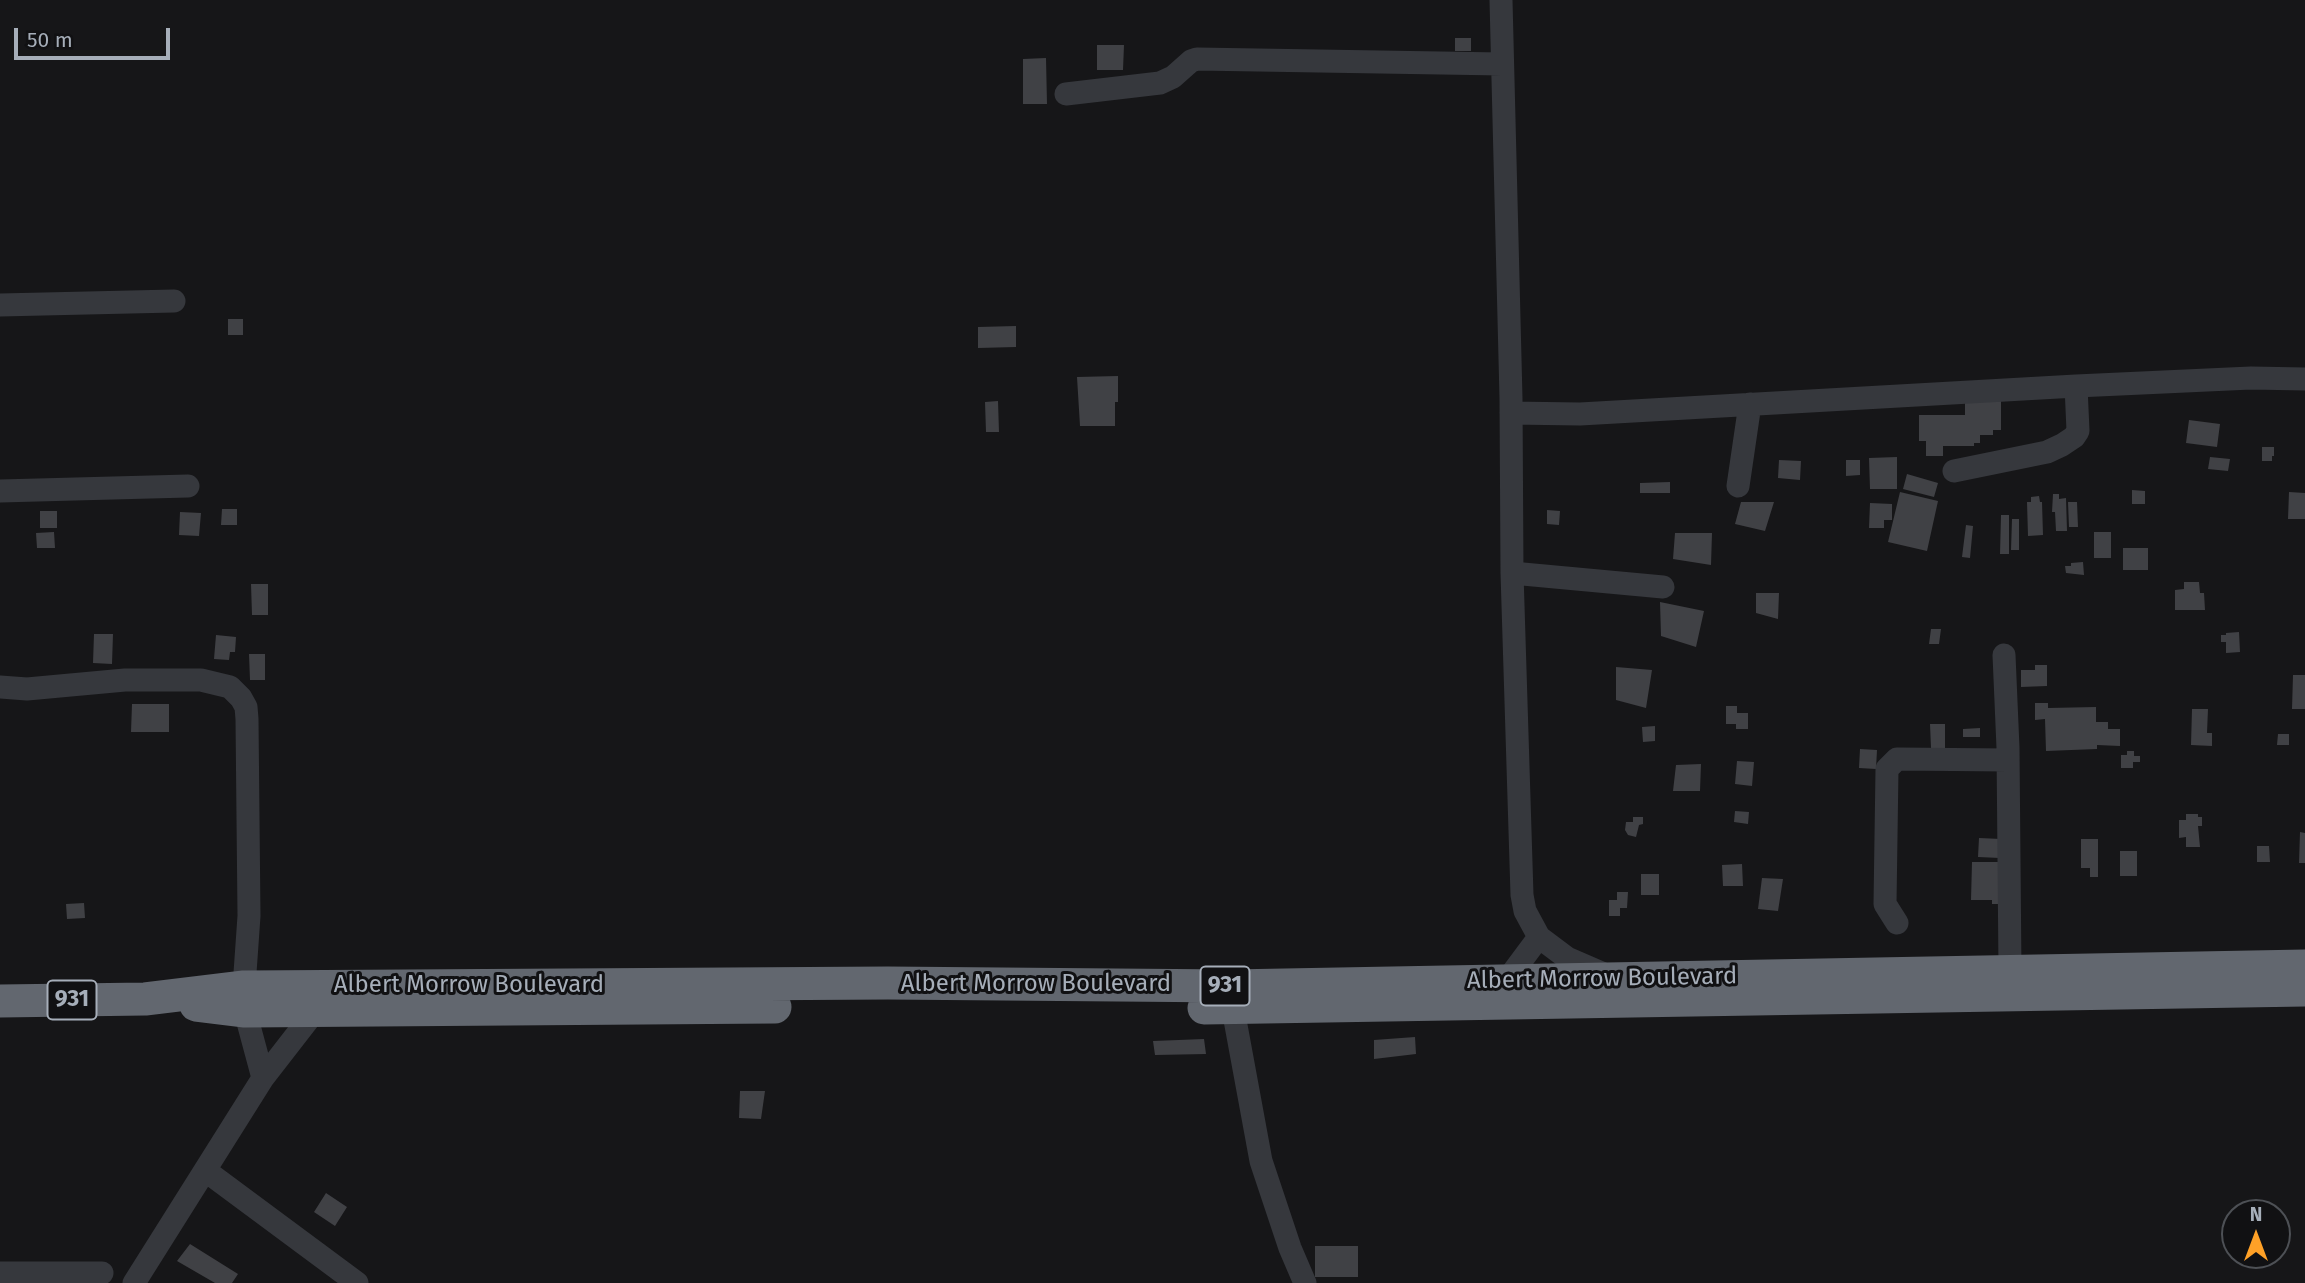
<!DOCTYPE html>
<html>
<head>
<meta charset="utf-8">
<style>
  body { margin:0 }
  #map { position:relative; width:2305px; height:1283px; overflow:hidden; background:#161618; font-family:"Fira Sans",sans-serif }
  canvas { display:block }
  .north { position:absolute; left:2221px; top:1199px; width:70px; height:70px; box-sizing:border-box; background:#111113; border:2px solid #4d5055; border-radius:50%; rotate:0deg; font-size:19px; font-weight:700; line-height:28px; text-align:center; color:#a6aeb9 }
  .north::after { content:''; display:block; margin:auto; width:24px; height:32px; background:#ffa127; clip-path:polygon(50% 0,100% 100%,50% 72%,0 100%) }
  .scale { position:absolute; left:14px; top:28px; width:156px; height:32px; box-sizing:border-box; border:4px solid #a6aeb9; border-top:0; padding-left:9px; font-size:21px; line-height:24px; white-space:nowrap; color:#a6aeb9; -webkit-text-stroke:5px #111113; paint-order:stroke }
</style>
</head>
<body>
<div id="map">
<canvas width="2305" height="1283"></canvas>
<div class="north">N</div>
<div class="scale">50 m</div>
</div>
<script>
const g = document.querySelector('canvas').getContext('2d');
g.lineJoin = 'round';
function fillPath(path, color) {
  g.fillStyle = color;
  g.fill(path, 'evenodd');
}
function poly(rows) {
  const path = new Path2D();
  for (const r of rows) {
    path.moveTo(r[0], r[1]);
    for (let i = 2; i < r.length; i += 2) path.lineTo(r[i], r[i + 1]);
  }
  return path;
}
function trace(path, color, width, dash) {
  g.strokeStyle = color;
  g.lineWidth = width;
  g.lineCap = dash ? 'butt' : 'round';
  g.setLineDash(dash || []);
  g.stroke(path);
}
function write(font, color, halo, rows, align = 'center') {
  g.font = font + ' "Fira Sans",sans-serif';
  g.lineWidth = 6;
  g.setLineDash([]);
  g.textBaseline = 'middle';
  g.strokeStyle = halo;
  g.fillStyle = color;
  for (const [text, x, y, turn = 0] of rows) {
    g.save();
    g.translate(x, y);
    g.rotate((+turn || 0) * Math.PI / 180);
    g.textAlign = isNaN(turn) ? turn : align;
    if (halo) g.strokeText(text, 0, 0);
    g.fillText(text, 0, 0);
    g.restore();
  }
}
const building = poly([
  [1455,38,1471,38,1471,51,1455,51],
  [1097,45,1124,45,1123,70,1097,70],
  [1046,58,1047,104,1023,104,1023,59],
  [228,319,243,319,243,335,228,335],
  [1016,326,1016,347,978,348,978,327],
  [1118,376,1118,402,1115,402,1115,426,1080,426,1077,377],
  [998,401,999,432,986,432,985,402],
  [2001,401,2001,430,1993,430,1993,435,1980,435,1980,443,1974,443,1974,446,1943,446,1943,456,1926,456,1926,441,1919,441,1919,415,1965,415,1965,402],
  [2189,420,2220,424,2217,447,2186,443],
  [2262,447,2274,447,2274,456,2272,456,2272,461,2262,461],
  [1897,457,1897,489,1870,489,1869,458],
  [2210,457,2230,459,2228,471,2208,469],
  [1779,460,1801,461,1800,480,1778,478],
  [1846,460,1860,460,1860,475,1846,476],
  [1907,474,1938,483,1934,497,1903,489],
  [1670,482,1670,493,1640,493,1640,483],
  [2132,490,2145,491,2145,504,2132,504],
  [1900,492,1938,501,1927,551,1888,542],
  [2289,492,2305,493,2305,519,2288,519],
  [2053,494,2059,494,2059,499,2066,498,2067,531,2056,531,2055,512,2052,512],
  [2039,496,2040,502,2042,502,2043,535,2028,536,2027,502,2031,502,2031,497],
  [1741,502,1774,502,1765,531,1735,524],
  [2068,502,2077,502,2078,527,2069,527],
  [1870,503,1892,504,1892,520,1884,520,1884,528,1869,528],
  [222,509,237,509,237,525,221,525],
  [1547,510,1560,511,1559,525,1547,524],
  [40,511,57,511,57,528,40,528],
  [180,512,201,513,199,536,179,535],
  [2001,515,2009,515,2009,554,2000,554],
  [2012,519,2019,519,2019,550,2011,550],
  [1966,525,1973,526,1970,558,1962,557],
  [54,532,55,548,37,548,36,533],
  [2094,532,2111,532,2111,558,2094,558],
  [1675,533,1712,533,1711,565,1673,559],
  [2123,548,2148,548,2148,570,2123,570],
  [2083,562,2084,575,2066,573,2065,566,2071,566,2071,563],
  [2184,582,2199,582,2200,593,2204,593,2205,610,2175,610,2175,590,2184,589],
  [251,584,268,584,268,615,252,615],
  [1756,593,1779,593,1778,619,1756,613],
  [1660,602,1704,611,1696,647,1661,636],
  [1931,629,1941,629,1939,644,1929,644],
  [2239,632,2240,652,2226,653,2226,642,2221,642,2221,635,2226,635,2226,633],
  [94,634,113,634,112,664,93,663],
  [216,635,236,637,235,652,230,652,229,660,214,659],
  [249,654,265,654,265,680,250,680],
  [2035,665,2047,665,2047,686,2021,687,2021,670,2035,670],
  [1616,667,1652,670,1646,708,1616,700],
  [2293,675,2305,675,2305,709,2292,709],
  [2035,703,2048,703,2048,708,2096,707,2096,722,2108,722,2108,729,2120,729,2120,746,2097,745,2097,749,2046,751,2045,719,2035,720],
  [132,704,169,704,169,732,131,732],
  [1726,706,1737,706,1737,713,1748,713,1748,729,1736,729,1736,724,1726,724],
  [2192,709,2208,709,2207,733,2212,733,2212,746,2191,745],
  [1930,724,1945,724,1945,748,1931,748],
  [1655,726,1655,741,1643,742,1642,727],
  [1980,728,1980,737,1963,737,1963,729],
  [2278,734,2289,734,2289,745,2277,745],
  [1860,749,1877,750,1876,769,1859,768],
  [2127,751,2134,751,2134,756,2140,756,2140,762,2133,762,2133,768,2121,768,2121,755,2127,755],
  [1737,761,1754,762,1752,786,1735,784],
  [1701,764,1700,791,1673,791,1676,765],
  [1735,811,1749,812,1748,824,1734,822],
  [2186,814,2198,814,2198,817,2202,817,2202,826,2198,826,2200,847,2186,847,2186,837,2179,838,2179,820,2186,820],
  [1633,817,1643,817,1643,824,1639,825,1636,837,1628,835,1625,830,1626,822,1633,822],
  [2300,832,2305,833,2305,863,2299,863],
  [1979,838,2001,839,2000,858,1978,857],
  [2081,839,2098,839,2098,877,2090,877,2090,868,2081,868],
  [2257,846,2269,846,2270,862,2257,862],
  [2120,851,2137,851,2137,876,2120,876],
  [1972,862,1998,862,2000,904,1992,904,1992,900,1971,900],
  [1742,864,1743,886,1723,886,1722,865],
  [1641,874,1659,874,1659,895,1641,895],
  [1762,878,1783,879,1778,911,1758,909],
  [1617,892,1628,892,1627,908,1620,908,1620,916,1609,916,1609,900,1617,900],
  [84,903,85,918,67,919,66,904],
  [1415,1037,1416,1054,1374,1059,1374,1040],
  [1204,1039,1206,1054,1155,1055,1153,1041],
  [740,1091,765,1091,761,1119,739,1118],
  [326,1193,347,1207,335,1226,314,1212],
  [190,1244,238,1274,232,1283,215,1283,177,1261],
  [1315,1246,1358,1246,1358,1277,1315,1277]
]);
const minor = poly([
  [1501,0,1511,398,1512,573,1522,895,1525,911,1539,937,1567,958,1604,974],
  [1066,94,1160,83,1173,77,1191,61,1197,59,1502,64],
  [0,305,174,301],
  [1511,413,1580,414,2076,386,2251,378,2305,379],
  [1954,471,2047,452,2062,445,2074,437,2078,431,2076,386],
  [1738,486,1750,404],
  [0,491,188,486],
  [1512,573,1663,587],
  [2004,655,2008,748,2010,971],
  [0,687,27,689,125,680,201,680,230,687,241,698,246,707,247,719,249,916,244,987],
  [1897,923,1885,904,1887,769,1897,759,2008,760],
  [1507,980,1539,937],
  [1233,1009,1261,1161,1290,1248,1305,1283],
  [245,1011,263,1078],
  [206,1171,357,1283],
  [0,1273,102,1273],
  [134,1283,263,1078,315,1011]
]);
const highway = poly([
  [0,1001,145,999,244,987,888,983,1231,986,2305,966],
  [196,1005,245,1011,775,1007],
  [1204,1008,2305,990]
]);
const shields = [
  [1225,986,49],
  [72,1000,49]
];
const shieldNames = [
  ["931",1225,986],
  ["931",72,1000]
];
const streetNames = [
  ["Albert Morrow Boulevard",1602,979,-1],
  ["Albert Morrow Boulevard",1036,984],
  ["Albert Morrow Boulevard",469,985]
];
fillPath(building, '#404145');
trace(minor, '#36383d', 23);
trace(highway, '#62676f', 33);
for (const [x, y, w] of shields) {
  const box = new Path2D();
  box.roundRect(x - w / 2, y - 19.5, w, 39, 5);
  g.fillStyle = '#111113';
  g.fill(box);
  trace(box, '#a6aeb9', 2);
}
write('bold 23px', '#a6aeb9', null, shieldNames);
write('24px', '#a6aeb9', '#111113', streetNames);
</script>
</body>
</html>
